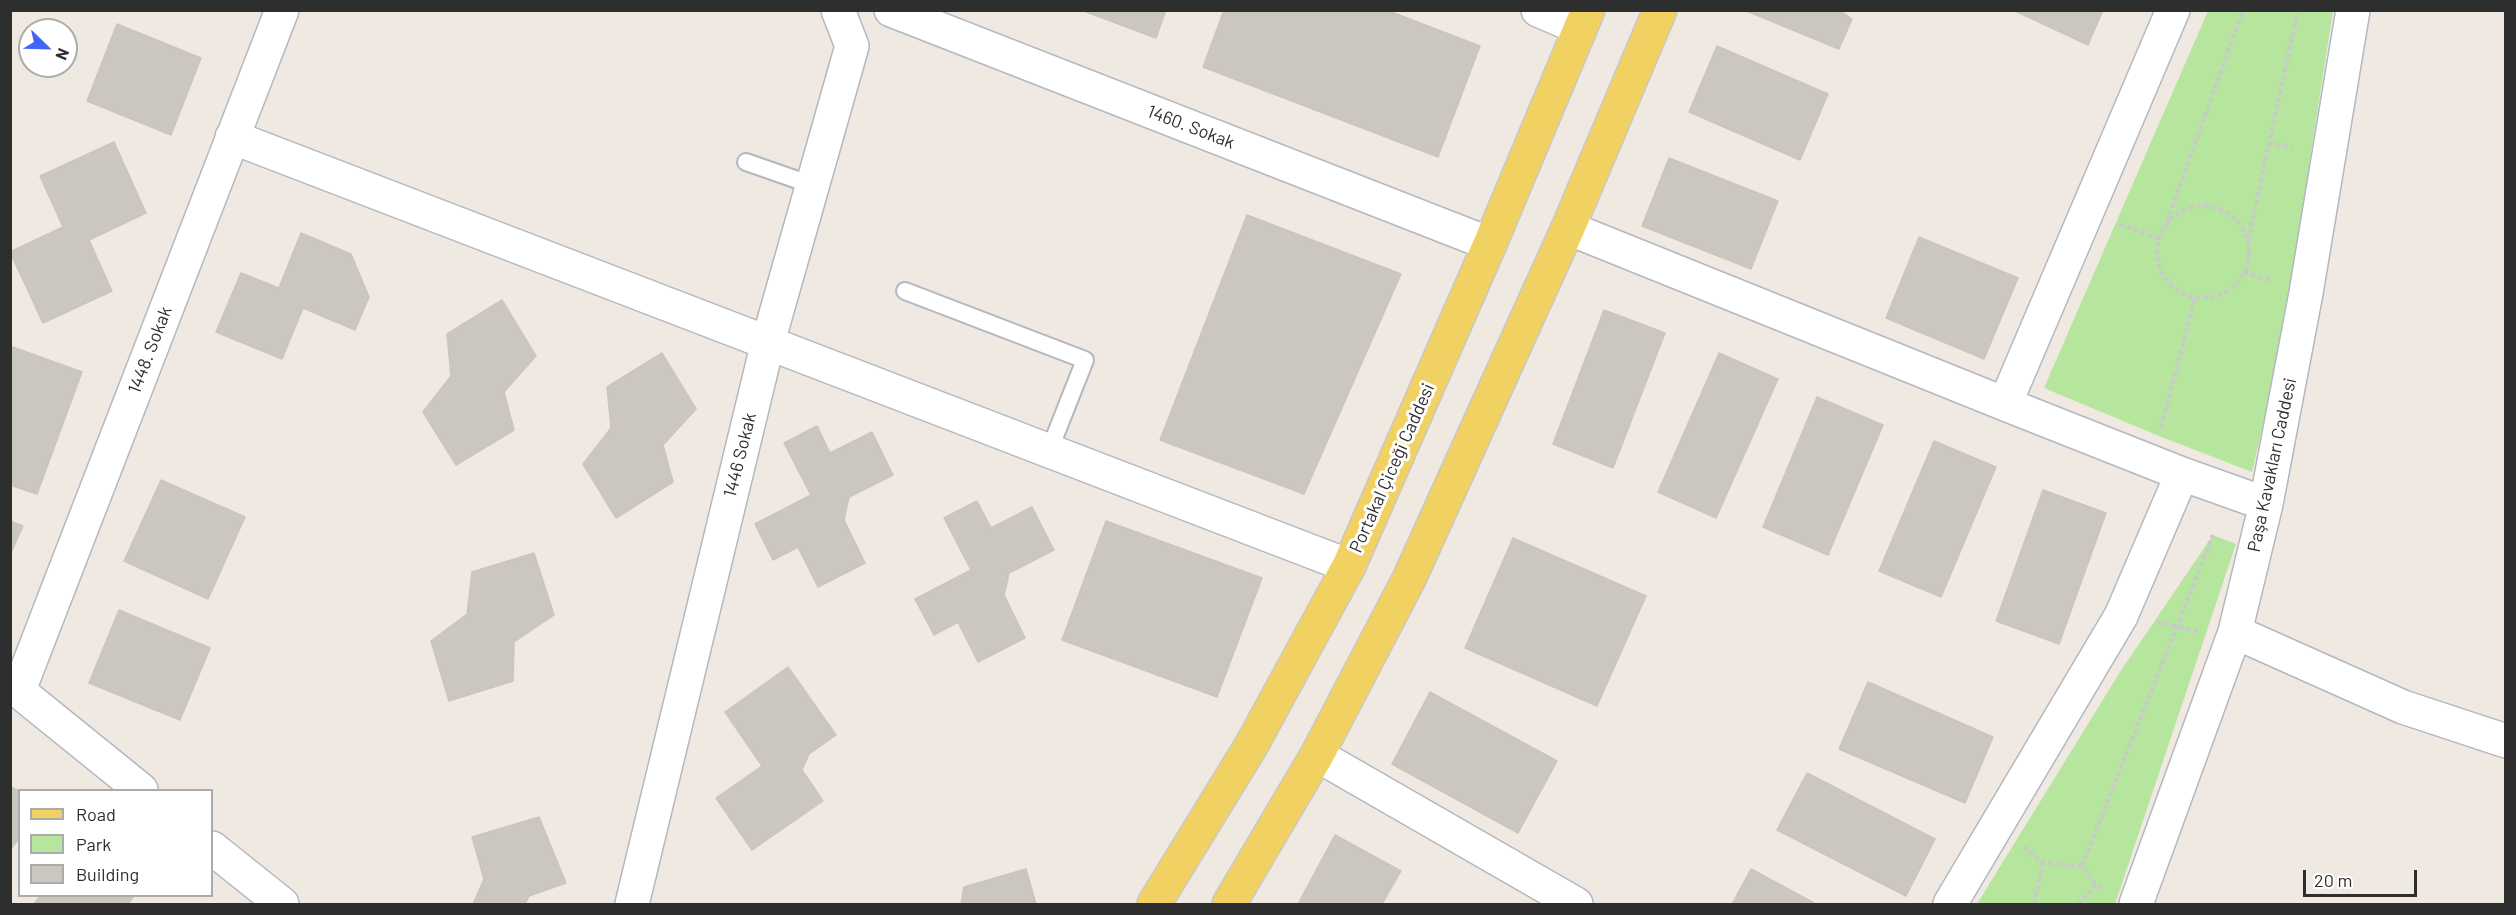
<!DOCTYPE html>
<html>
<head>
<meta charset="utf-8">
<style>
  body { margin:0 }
  #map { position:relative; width:2516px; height:915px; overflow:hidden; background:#efe9e1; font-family:Barlow,sans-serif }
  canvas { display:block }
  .frame { position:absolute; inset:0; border:12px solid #2e2e2e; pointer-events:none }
  .legend { position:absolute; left:18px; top:789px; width:195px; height:108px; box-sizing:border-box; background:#fff; border:2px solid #ababab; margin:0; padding:8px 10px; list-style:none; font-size:18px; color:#2e2e2e }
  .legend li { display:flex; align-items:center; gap:12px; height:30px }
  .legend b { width:30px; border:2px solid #ababab }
  .north { position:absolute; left:18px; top:18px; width:60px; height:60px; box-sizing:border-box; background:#fff; border:2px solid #ababab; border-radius:50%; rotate:113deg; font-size:16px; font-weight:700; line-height:24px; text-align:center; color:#2e2e2e }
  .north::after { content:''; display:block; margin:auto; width:21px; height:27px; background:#4264fb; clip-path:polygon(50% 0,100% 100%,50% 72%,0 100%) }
  .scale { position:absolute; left:2303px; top:870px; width:114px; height:27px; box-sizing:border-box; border:3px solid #2e2e2e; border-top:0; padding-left:8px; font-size:18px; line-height:21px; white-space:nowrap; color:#2e2e2e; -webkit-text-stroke:4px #fff; paint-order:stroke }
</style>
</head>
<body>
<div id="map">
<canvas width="2516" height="915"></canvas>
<div class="frame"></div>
<ul class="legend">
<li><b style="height:8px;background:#f2d163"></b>Road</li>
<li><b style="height:16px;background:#b6e59e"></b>Park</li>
<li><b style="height:16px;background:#cbc7bf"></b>Building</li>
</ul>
<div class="north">N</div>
<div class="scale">20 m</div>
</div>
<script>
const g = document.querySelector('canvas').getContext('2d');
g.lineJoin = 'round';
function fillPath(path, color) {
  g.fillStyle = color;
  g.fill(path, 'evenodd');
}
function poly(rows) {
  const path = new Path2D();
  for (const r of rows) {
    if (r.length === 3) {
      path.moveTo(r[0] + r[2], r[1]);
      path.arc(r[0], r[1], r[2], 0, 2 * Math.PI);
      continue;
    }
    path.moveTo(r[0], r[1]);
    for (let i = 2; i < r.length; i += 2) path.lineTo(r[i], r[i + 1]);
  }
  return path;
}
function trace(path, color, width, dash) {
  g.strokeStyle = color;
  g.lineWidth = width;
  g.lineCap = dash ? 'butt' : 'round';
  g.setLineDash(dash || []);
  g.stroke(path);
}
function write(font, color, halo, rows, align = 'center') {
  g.font = font + ' Barlow,sans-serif';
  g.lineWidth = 6;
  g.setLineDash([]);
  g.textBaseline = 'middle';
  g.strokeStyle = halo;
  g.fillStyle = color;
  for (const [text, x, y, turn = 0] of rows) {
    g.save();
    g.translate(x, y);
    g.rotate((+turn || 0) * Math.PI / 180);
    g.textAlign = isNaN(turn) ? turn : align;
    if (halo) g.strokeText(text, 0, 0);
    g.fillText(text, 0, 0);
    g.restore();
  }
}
const green = poly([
  [2208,11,2333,11,2311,152,2294,290,2252,472,2159,436,2044,388],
  [2213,535,2236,544,2115,904,1977,904,2120,672]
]);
const building = poly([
  [1081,10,1166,10,1156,38,1081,10],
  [1224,10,1386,10,1480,46,1438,157,1203,67,1224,10],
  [1744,10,1839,10,1852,19,1839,49,1744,10],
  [2013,10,2103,10,2088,45,2013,10],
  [117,24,201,58,171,135,87,101,117,24],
  [1717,46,1828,94,1800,160,1689,112,1717,46],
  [114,142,146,213,89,240,112,291,43,323,10,252,63,227,40,176,114,142],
  [1669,158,1778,201,1751,269,1642,226,1669,158],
  [1247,215,1401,274,1304,494,1160,440,1247,215],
  [301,233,351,254,369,297,355,330,303,308,282,359,216,332,241,273,279,288,301,233],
  [1919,237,2018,278,1984,359,1886,318,1919,237],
  [502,300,536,356,504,392,514,430,456,465,423,412,451,376,447,334,502,300],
  [1604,310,1665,333,1613,468,1553,444,1604,310],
  [10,346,82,372,37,494,10,485,10,346],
  [662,353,696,409,663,445,673,482,616,518,583,464,611,428,607,387,662,353],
  [1719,353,1778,379,1716,518,1658,492,1719,353],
  [1817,397,1883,425,1828,555,1763,527,1817,397],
  [817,426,830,453,872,432,893,475,849,497,844,520,865,563,818,587,798,547,773,560,755,524,811,495,784,443,817,426],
  [1934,441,1996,467,1941,597,1879,571,1934,441],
  [161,480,245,517,208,599,124,561,161,480],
  [2043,490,2106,513,2059,644,1996,621,2043,490],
  [977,501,991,528,1032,507,1054,550,1009,573,1004,595,1025,638,978,662,958,622,934,635,915,599,971,570,944,518,977,501],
  [10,521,23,526,10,555,10,521],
  [1106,521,1262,578,1217,697,1062,640,1106,521],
  [1513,538,1646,596,1597,706,1465,648,1513,538],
  [534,553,554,615,514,642,513,681,449,701,431,641,467,614,472,572,534,553],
  [119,610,210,648,180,720,89,683,119,610],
  [788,667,836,735,809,754,802,770,823,801,752,850,716,798,762,766,725,712,788,667],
  [1868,682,1993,737,1965,803,1839,749,1868,682],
  [1430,692,1557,761,1518,833,1392,764,1430,692],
  [1807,773,1935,839,1906,896,1777,830,1807,773],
  [10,786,20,792,20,837,10,850,10,786],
  [539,817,566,883,529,896,525,904,473,904,484,879,472,837,539,817],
  [1335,835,1401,871,1382,904,1298,904,1335,835],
  [1026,869,1036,904,961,904,964,887,1026,869],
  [1751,869,1816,904,1732,904,1751,869],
  [40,896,134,896,128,904,34,904,40,896]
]);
const path = poly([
  [2269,143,2293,148],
  [2203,252,46],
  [2167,222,2243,10],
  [2120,224,2159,239],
  [2248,241,2298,10],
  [2244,272,2272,281],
  [2161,427,2195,297],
  [2157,622,2197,631],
  [2024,847,2043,863,2082,866,2096,886,2104,888],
  [2082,866,2213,535],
  [2034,904,2043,863],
  [2078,904,2096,886]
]);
const service = poly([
  [746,162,812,185],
  [905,291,1085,360,1049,451]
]);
const minor = poly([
  [891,10,1490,244],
  [1538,10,1580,28],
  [232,137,1349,566],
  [1568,228,2005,404,2182,474,2266,504],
  [2005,404,2173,10],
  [2235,632,2403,707,2506,741],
  [10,684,141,790],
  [19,690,282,10],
  [1317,755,1576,904],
  [212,848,282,904],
  [632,904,768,342,852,46,838,10],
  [1950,904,2121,616,2182,474],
  [2136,904,2235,632,2266,504,2306,293,2353,10]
]);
const primary = poly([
  [1154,904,1251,746,1349,566,1490,244,1588,10],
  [1229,904,1317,755,1409,579,1568,228,1660,10]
]);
const streetNames = [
  ["1460. Sokak",1191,127,21],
  ["1448. Sokak",150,350,-69],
  ["1446 Sokak",740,455,-76],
  ["Paşa Kavakları Caddesi",2272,465,-78],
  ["Portakal Çiceği Caddesi",1392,468,-66]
];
fillPath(green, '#b6e59e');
fillPath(building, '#cbc7bf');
trace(building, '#cbc5ba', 1.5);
trace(service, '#b4b7c1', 20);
trace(minor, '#b4b7c1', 36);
trace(primary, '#c9c9c9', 36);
trace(path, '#c9c9c9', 4, [4.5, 3]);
trace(service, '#fff', 16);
trace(minor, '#fff', 33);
trace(primary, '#f2d163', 33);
write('18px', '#2e2e2e', '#fff', streetNames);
</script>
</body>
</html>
